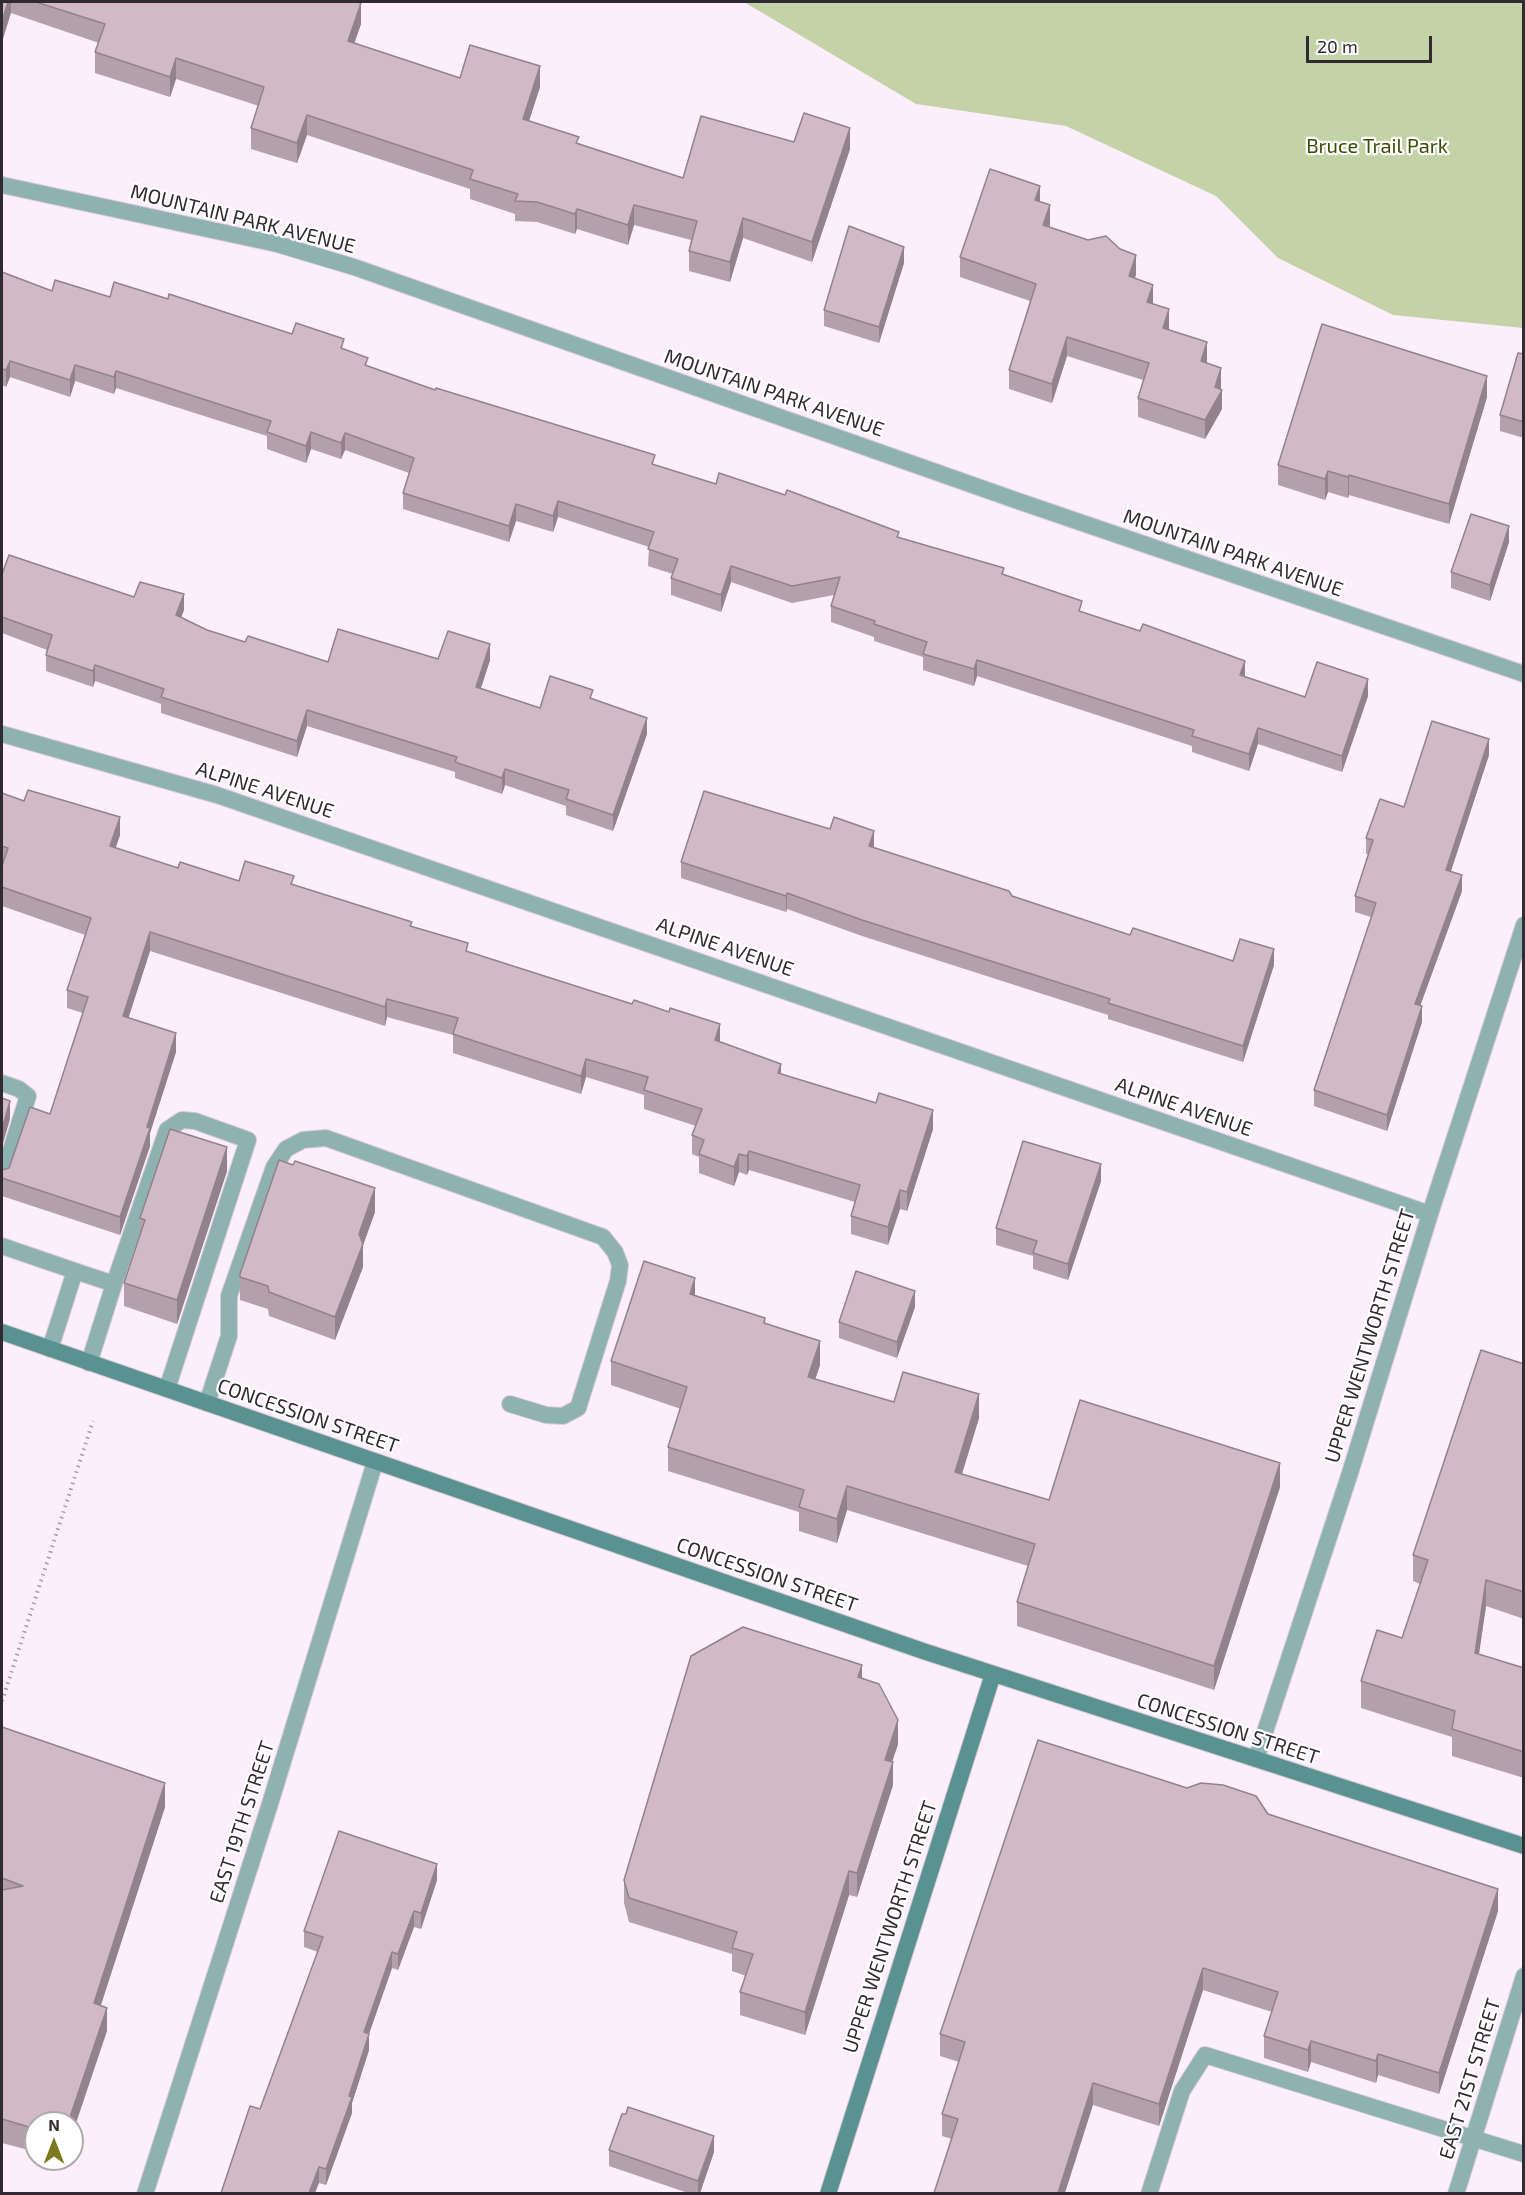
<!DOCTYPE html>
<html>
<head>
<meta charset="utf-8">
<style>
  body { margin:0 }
  #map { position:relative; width:1525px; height:2195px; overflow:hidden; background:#fdeefb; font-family:"Exo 2",sans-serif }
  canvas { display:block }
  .frame { position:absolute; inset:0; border:3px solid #312a30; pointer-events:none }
  .north { position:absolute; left:24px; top:2111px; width:60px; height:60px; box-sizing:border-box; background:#fff; border:2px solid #adaaac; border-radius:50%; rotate:0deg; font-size:16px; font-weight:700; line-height:24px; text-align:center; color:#312a30 }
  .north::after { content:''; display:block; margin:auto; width:21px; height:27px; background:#7d791e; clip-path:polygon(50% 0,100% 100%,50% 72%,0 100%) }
  .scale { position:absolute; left:1306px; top:36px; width:126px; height:27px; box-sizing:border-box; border:3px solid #312a30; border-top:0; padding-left:8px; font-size:18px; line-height:21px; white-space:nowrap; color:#312a30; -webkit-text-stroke:4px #fff; paint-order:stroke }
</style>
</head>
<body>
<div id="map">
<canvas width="1525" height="2195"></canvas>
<div class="frame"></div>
<div class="north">N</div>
<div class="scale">20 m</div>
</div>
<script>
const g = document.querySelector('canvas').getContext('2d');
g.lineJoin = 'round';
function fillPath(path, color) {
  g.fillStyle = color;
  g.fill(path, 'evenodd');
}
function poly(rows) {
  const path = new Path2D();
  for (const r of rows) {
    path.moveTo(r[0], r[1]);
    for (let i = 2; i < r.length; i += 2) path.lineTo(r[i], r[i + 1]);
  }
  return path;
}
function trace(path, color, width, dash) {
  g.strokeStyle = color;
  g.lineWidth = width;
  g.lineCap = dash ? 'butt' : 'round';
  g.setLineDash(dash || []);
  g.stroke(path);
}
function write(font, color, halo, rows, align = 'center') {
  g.font = font + ' "Exo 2",sans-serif';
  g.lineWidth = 4.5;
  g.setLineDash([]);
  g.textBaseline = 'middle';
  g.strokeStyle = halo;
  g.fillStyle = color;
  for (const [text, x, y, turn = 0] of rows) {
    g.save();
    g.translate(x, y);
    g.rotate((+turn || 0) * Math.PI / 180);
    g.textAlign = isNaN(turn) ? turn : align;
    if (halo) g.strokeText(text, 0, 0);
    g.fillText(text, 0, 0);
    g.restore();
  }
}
const green = poly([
  [744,2,1523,2,1523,328,1393,315,1278,258,1216,196,1066,126,916,104]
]);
const path = poly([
  [2,1701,93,1421]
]);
const service = poly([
  [2,1083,19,1089,28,1096,2,1179],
  [2,1246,75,1271,50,1349],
  [75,1271,114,1284,89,1363],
  [114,1284,167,1130,182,1120,195,1121,248,1140,167,1389],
  [207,1403,229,1336,229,1296,274,1167,286,1149,303,1140,326,1138,603,1237,615,1252,620,1265,618,1281,578,1408,563,1416,546,1415,510,1404],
  [1149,2194,1182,2091,1205,2055,1524,2154]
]);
const minor = poly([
  [2,185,277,244,354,267,1018,501,1524,674],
  [2,734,217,795,1430,1214],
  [1256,1759,1350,1473,1430,1214,1524,925],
  [145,2194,269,1807,375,1462],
  [1456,2194,1524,1976]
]);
const secondary = poly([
  [2,1332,923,1651,1524,1846],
  [828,2194,993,1674]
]);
const wall = poly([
  [2,2,356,2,361,24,354,43,460,78,540,87,529,121,579,144,683,178,794,142,850,149,812,262,743,238,730,282,689,271,689,251,691,240,634,225,628,245,577,229,575,234,537,222,515,221,515,214,470,199,470,189,307,135,297,163,251,149,251,128,259,106,176,79,170,97,95,73,95,52,99,43,11,13],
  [1040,202,1050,225,1049,227,1136,274,1135,278,1169,329,1207,361,1206,363,1221,387,1221,389,1222,409,1205,439,1138,417,1138,398,1143,380,1067,356,1052,403,1009,389,1009,370,1030,301,960,277,960,257],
  [904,263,879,343,824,326,824,310],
  [2,272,52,291,110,297,168,299,344,349,368,367,435,390,655,465,716,484,899,537,1004,574,1082,612,1245,677,1305,697,1368,696,1342,772,1258,744,1249,771,1192,752,1192,746,977,676,974,686,923,670,923,657,874,641,874,637,831,622,831,606,834,595,792,603,731,582,721,612,671,595,671,578,673,574,648,566,649,547,558,517,553,532,516,521,509,542,403,509,403,493,409,473,345,450,341,459,311,449,306,463,267,449,267,436,116,388,114,394,75,381,70,397,10,377,6,387,2,385],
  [1524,354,1524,438,1500,431,1500,415],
  [1487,397,1449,524,1349,495,1348,498,1328,492,1325,500,1278,485,1278,465],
  [1509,542,1490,601,1451,588,1451,572],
  [2,574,134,597,184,610,181,617,207,630,245,642,328,662,438,659,490,660,481,688,540,708,593,699,647,734,613,831,566,815,566,806,505,785,502,794,455,778,455,772,307,726,297,757,161,713,161,704,95,681,93,687,46,671,46,655,47,650,2,633],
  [1489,755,1451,871,1462,891,1420,1006,1422,1022,1387,1131,1314,1106,1314,1090,1371,917,1355,912,1355,896,1368,854,1366,854,1366,838,1404,807],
  [2,793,120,835,115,848,178,868,239,881,294,885,412,927,468,952,720,1042,781,1074,933,1129,907,1211,900,1209,888,1245,851,1234,851,1216,855,1202,749,1170,747,1175,739,1172,734,1186,699,1173,699,1157,692,1154,692,1135,696,1126,644,1109,644,1095,586,1077,581,1094,453,1053,453,1035,387,1017,385,1026,150,951,128,1018,176,1052,150,1133,150,1146,120,1235,2,1196,2,1170,9,1168,50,1114,83,1013,67,1008,67,990,85,935,2,906],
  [874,848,1012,896,1130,935,1233,961,1274,965,1243,1062,1108,1019,1108,1015,862,936,787,909,786,912,681,878,681,862],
  [227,1171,177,1324,124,1306,124,1283,140,1235,140,1218],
  [1101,1181,1068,1280,1033,1269,1033,1256,996,1245,996,1228],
  [375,1212,363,1245,363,1267,335,1340,269,1316,268,1309,240,1300,240,1274],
  [695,1295,765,1323,820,1365,815,1379,894,1402,979,1418,962,1474,1049,1500,1280,1487,1214,1690,1017,1626,1017,1602,1028,1566,847,1510,837,1543,799,1531,799,1512,668,1471,668,1447,681,1409,611,1385,611,1361],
  [915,1307,897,1358,839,1338,839,1322],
  [1524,1364,1524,1619,1486,1606,1479,1654,1524,1668,1524,1778,1452,1756,1452,1737,1361,1708,1361,1681,1402,1638,1420,1584,1413,1581,1413,1555],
  [862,1679,898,1744,892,1762,893,1785,857,1897,849,1895,805,2035,740,2015,740,1992,746,1976,732,1971,732,1954,629,1922,624,1903,624,1880],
  [2,1727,165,1807,101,2005,107,2031,36,2123,36,2152,2,2143],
  [1268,1814,1498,1911,1439,2094,1378,2075,1376,2083,1311,2062,1308,2072,1264,2058,1264,2036,1272,2012,1203,1990,1159,2126,1093,2105,952,2139,942,2136,942,2114,959,2062,940,2056,940,2034],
  [437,1880,421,1929,414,1927,398,1970,392,1968,369,2034,369,2050,352,2103,352,2113,326,2185,319,2183,260,2109,318,1952,304,1947,304,1931],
  [609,2150,714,2152,700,2193,688,2193,609,2166]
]);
const shadedWall = poly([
  [8,2,11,2,11,13,2,42,2,21],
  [361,3,361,24,348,61,348,41],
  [176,58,176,79,170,97,170,77],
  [540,66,540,87,523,139,523,119],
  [307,115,307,135,297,163,297,143],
  [850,128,850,149,812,262,812,242],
  [1040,186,1040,205,1035,200],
  [634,205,634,225,628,245,628,225],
  [1050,205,1050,225,1043,244,1043,225],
  [577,209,577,229,575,234,575,214],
  [743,218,743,238,730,282,730,262],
  [904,247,904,263,879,343,879,327],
  [1136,255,1136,274,1129,296,1129,276],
  [1153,285,1153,304,1147,302],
  [1169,309,1169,329,1163,347,1163,328],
  [1067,337,1067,356,1052,403,1052,384],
  [1207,342,1207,361,1201,381,1201,361],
  [10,361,10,377,6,387,6,370],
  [75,365,75,381,70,397,70,380],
  [1221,368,1221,387,1218,398,1222,390,1222,409,1205,439,1205,420],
  [116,371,116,388,114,394,114,377],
  [1487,376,1487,397,1449,524,1449,504],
  [311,432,311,449,306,463,306,446],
  [345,433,345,450,341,459,341,443],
  [1328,471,1328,492,1325,500,1325,479],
  [1349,475,1349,495,1348,498,1348,477],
  [558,501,558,517,553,532,553,516],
  [516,504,516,521,509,542,509,526],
  [1509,526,1509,542,1490,601,1490,585],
  [731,566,731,582,721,612,721,595],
  [184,594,184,610,176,631,176,615],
  [490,644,490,660,476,703,476,687],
  [977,660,977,676,974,686,974,669],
  [1245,661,1245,677,1240,675],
  [95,665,95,681,93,687,93,671],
  [1368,679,1368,696,1342,772,1342,756],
  [307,710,307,726,297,757,297,741],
  [647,718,647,734,613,831,613,815],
  [1258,728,1258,744,1249,771,1249,754],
  [1489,739,1489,755,1446,886,1446,870],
  [505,769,505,785,502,794,502,778],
  [120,817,120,835,110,865,110,846],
  [874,831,874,847,869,846],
  [1462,875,1462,891,1415,1020,1415,1004],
  [787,893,787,909,786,912,786,896],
  [150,932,150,951,123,1035,123,1016],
  [1274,949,1274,965,1243,1062,1243,1046],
  [387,999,387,1017,385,1026,385,1007],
  [1422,1006,1422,1022,1387,1131,1387,1115],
  [720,1024,720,1042,715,1040],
  [176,1033,176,1052,150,1133,150,1146,120,1235,120,1217],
  [586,1059,586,1077,581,1094,581,1076],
  [781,1064,781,1082,778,1073],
  [10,1101,10,1119,2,1147,2,1129],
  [933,1110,933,1129,907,1211,907,1192],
  [227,1147,227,1171,177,1324,177,1300],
  [749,1151,749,1170,747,1175,747,1156],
  [739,1154,739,1172,734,1186,734,1167],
  [1101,1164,1101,1181,1068,1280,1068,1264],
  [375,1188,375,1212,363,1245,363,1267,335,1340,335,1317,359,1234],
  [900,1190,900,1209,888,1245,888,1227],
  [695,1278,695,1302,690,1294],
  [915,1291,915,1307,897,1358,897,1342],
  [820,1341,820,1365,808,1401,808,1377],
  [979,1394,979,1418,955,1496,955,1472],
  [1280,1463,1280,1487,1214,1690,1214,1666],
  [847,1486,847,1510,837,1543,837,1519],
  [1486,1580,1486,1606,1475,1680,1475,1653],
  [862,1665,862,1688,858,1677],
  [898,1720,898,1744,885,1783,885,1760],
  [893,1762,893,1785,857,1897,857,1873],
  [165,1783,165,1807,94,2026,94,2003],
  [437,1864,437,1880,421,1929,421,1913],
  [849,1871,849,1895,805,2035,805,2012],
  [1498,1889,1498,1911,1439,2094,1439,2073],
  [414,1911,414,1927,398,1970,398,1954],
  [392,1952,392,1968,364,2048,364,2032],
  [1203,1968,1203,1990,1159,2126,1159,2104],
  [107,2008,107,2031,72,2135,72,2123,68,2123],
  [369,2034,369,2050,352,2103,352,2113,326,2185,326,2169],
  [1311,2041,1311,2062,1308,2072,1308,2050],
  [1378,2054,1378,2075,1376,2083,1376,2061],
  [1093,2083,1093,2105,1065,2193,1058,2193],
  [714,2136,714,2152,700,2193,698,2193,698,2181],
  [319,2167,319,2183,315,2193,309,2193]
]);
const building = poly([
  [2,2,8,2,2,21,2,2],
  [36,2,356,2,361,3,348,41,460,78,470,45,540,66,523,119,579,137,576,143,683,178,701,116,794,142,804,113,850,128,812,242,743,218,730,262,689,251,697,221,634,205,628,225,577,209,575,214,537,202,515,201,518,194,470,179,473,170,307,115,297,143,251,128,264,87,176,58,170,77,95,52,105,24,36,2],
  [990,169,1040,186,1035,200,1050,205,1043,225,1088,240,1106,236,1120,249,1136,255,1129,276,1153,285,1147,302,1169,309,1163,328,1207,342,1201,361,1221,368,1215,387,1222,390,1205,420,1138,398,1149,363,1067,337,1052,384,1009,370,1036,284,960,257,990,169],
  [849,226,904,247,879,327,824,310,849,226],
  [2,272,52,291,55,280,110,297,114,282,168,299,169,294,292,334,296,323,344,339,341,348,368,358,365,365,435,390,436,388,655,455,652,464,716,484,719,473,785,495,787,490,899,532,897,537,1004,568,1002,574,1082,601,1079,611,1140,631,1143,624,1245,661,1240,675,1305,697,1317,662,1368,679,1342,756,1258,728,1249,754,1192,736,1194,730,977,660,974,669,923,654,927,642,874,624,875,621,831,606,840,577,792,586,731,566,721,595,671,578,678,559,648,549,654,532,558,501,553,516,516,504,509,526,403,493,414,458,345,433,341,443,311,432,306,446,267,432,271,421,116,371,114,377,75,365,70,380,10,361,6,370,2,369,2,272],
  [1322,324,1487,376,1449,504,1349,475,1348,477,1328,471,1325,479,1278,465,1322,324],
  [1518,353,1524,354,1524,422,1500,415,1518,353],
  [1471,514,1509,526,1490,585,1451,572,1471,514],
  [9,555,134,597,140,582,184,594,176,615,207,630,245,642,248,636,328,662,338,629,438,659,448,631,490,644,476,687,540,708,550,676,593,690,590,698,647,718,613,815,566,799,569,790,505,769,502,778,455,762,457,757,307,710,297,741,161,697,164,689,95,665,93,671,46,655,52,635,2,617,2,574,9,555],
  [1432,721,1489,739,1446,870,1462,875,1415,1004,1422,1006,1387,1115,1314,1090,1376,903,1355,896,1373,840,1366,838,1380,799,1404,807,1432,721],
  [28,790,120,817,110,846,178,868,180,862,239,881,245,861,294,876,291,884,412,922,410,926,468,943,466,951,632,1004,634,1000,669,1012,670,1008,720,1024,715,1040,781,1064,778,1073,876,1103,879,1093,933,1110,907,1192,900,1190,888,1227,851,1216,860,1185,749,1151,747,1156,739,1154,734,1167,699,1154,704,1140,692,1135,702,1109,644,1090,648,1077,586,1059,581,1076,453,1034,458,1018,387,999,385,1007,150,932,123,1016,176,1033,147,1127,150,1128,120,1217,2,1178,2,1170,9,1168,30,1107,50,1114,88,997,67,990,91,918,2,887,2,866,8,848,2,846,2,793,24,801,28,790],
  [704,791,830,829,834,817,874,831,869,846,1009,891,1012,896,1130,935,1133,928,1233,961,1240,939,1274,949,1243,1046,1108,1003,1110,999,862,920,787,893,786,896,681,862,704,791],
  [2,1098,10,1101,2,1129,2,1098],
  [170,1129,227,1147,177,1300,124,1283,145,1220,140,1218,170,1129],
  [1023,1141,1101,1164,1068,1264,1033,1253,1037,1241,996,1228,1023,1141],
  [279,1160,293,1165,295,1161,375,1188,359,1234,363,1244,335,1317,269,1292,268,1286,240,1277,240,1274,279,1160],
  [644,1261,695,1278,690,1294,765,1318,764,1323,820,1341,808,1377,894,1402,903,1372,979,1394,955,1472,1049,1500,1080,1400,1280,1463,1214,1666,1017,1602,1035,1544,847,1486,837,1519,799,1507,804,1490,668,1447,687,1387,611,1361,644,1261],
  [856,1271,915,1291,897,1342,839,1322,856,1271],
  [1481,1350,1524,1364,1524,1592,1486,1580,1475,1653,1524,1668,1524,1752,1452,1729,1455,1711,1361,1681,1377,1630,1402,1638,1428,1560,1413,1555,1481,1350],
  [743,1627,862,1665,858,1677,879,1684,898,1720,885,1760,893,1762,857,1873,849,1871,805,2012,740,1992,753,1954,732,1948,737,1932,629,1898,624,1880,691,1656,743,1627],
  [2,1727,165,1783,94,2003,107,2008,68,2123,36,2123,36,2129,2,2119,2,1890,23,1886,2,1878,2,1727],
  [1038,1740,1187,1788,1201,1783,1223,1785,1256,1796,1268,1814,1498,1889,1439,2073,1378,2054,1376,2061,1311,2041,1308,2050,1264,2036,1278,1992,1203,1968,1159,2104,1093,2083,1058,2193,934,2193,958,2119,942,2114,965,2042,940,2034,1038,1740],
  [339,1831,437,1864,421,1913,414,1911,398,1954,392,1952,364,2032,369,2034,349,2096,352,2097,326,2169,319,2167,309,2193,221,2193,250,2106,260,2109,323,1937,304,1931,339,1831],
  [628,2107,714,2136,698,2181,609,2150,622,2114,626,2114,628,2107]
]);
const parkNames = [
  ["Bruce Trail Park",1377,146]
];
const streetNames = [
  ["MOUNTAIN PARK AVENUE",243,219,14],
  ["MOUNTAIN PARK AVENUE",774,393,19],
  ["MOUNTAIN PARK AVENUE",1233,553,19],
  ["ALPINE AVENUE",265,790,18],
  ["ALPINE AVENUE",725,947,19],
  ["ALPINE AVENUE",1184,1107,19],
  ["UPPER WENTWORTH STREET",1370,1336,-73],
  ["CONCESSION STREET",308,1416,19],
  ["CONCESSION STREET",767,1575,19],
  ["CONCESSION STREET",1228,1729,18],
  ["EAST 19TH STREET",242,1822,-72],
  ["UPPER WENTWORTH STREET",890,1927,-72],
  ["EAST 21ST STREET",1470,2079,-73]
];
fillPath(green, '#c4d2a8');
trace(service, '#d8cbd6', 18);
trace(minor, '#d8cbd6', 18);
trace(secondary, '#d8cbd6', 18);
trace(path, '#a89ca6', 4, [1.5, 4.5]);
trace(service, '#8eb2b1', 16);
trace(minor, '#8eb2b1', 16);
trace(secondary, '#5a9291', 16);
fillPath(wall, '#b4a0aa');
fillPath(shadedWall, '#92828b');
fillPath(building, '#d1bac6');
trace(building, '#92828b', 1.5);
write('20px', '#3b4b01', '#fff', parkNames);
write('20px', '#312a30', '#fff', streetNames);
</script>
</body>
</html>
